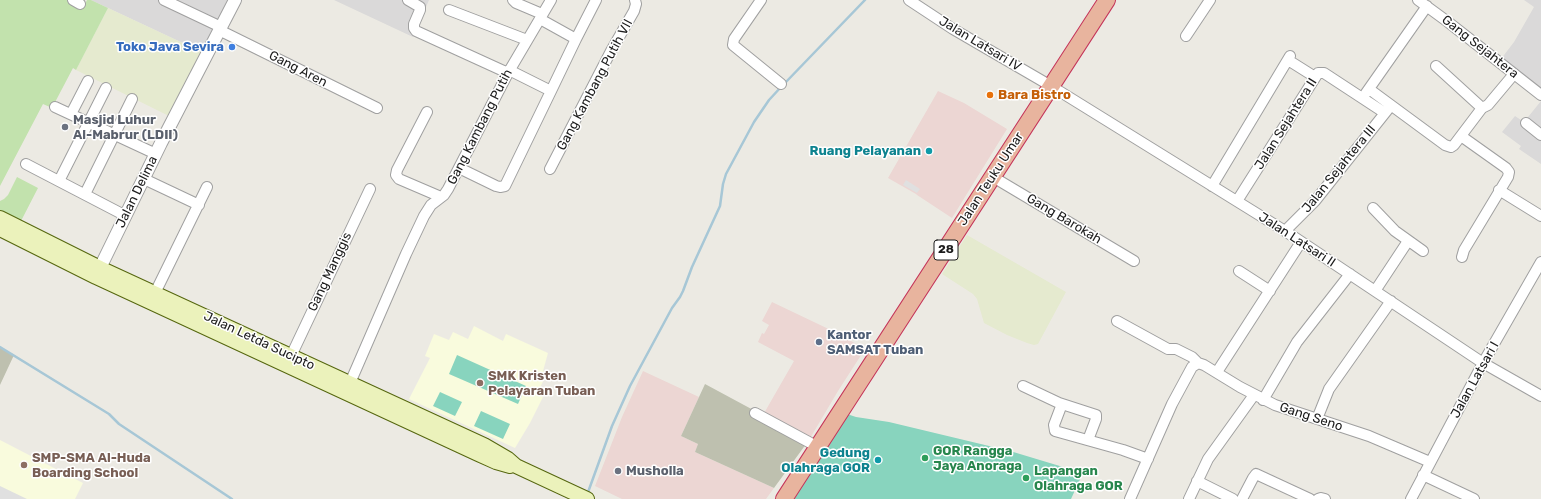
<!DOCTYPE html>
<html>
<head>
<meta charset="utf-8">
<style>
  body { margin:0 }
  canvas { display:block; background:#eceae3 }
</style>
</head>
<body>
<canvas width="1541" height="499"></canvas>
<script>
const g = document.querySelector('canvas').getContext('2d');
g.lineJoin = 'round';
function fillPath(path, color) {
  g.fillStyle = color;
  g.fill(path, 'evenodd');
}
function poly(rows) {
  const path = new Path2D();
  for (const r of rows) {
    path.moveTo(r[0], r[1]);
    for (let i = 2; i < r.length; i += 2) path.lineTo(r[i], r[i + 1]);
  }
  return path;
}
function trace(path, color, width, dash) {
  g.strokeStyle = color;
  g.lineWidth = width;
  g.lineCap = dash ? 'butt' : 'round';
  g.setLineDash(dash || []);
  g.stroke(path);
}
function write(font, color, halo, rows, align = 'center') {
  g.font = font + ' Rubik,sans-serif';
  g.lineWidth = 3;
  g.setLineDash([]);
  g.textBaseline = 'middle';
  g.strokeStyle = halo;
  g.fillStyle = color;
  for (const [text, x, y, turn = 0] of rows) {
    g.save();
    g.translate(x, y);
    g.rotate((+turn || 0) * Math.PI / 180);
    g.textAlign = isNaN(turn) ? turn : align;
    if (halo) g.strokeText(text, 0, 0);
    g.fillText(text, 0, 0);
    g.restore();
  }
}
const residential = poly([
  [91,0,230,0,204,53],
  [334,0,429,0,413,37],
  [1524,0,1541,0,1541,90,1501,59,1514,42,1534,7],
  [1541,101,1541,164,1519,149,1521,146,1502,132,1515,116,1524,122]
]);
const commercial = poly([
  [938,91,964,103,1007,129,952,218,917,195,916,194,888,178],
  [772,302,837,333,865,349,838,391,809,440,763,415,794,361,758,342,762,333,764,334,769,325,762,321],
  [643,371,699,397,681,436,698,444,695,452,774,488,766,499,622,499,595,486,622,417]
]);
const education = poly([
  [474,326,503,341,506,334,548,353,543,371,547,373,537,394,543,397,530,423,515,448,409,399,430,358,425,356,434,334,449,340,453,332,468,339],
  [0,440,83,483,75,499,0,499]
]);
const construction = poly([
  [0,347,14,355,0,385],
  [705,384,809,440,774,488,695,452,698,444,681,436]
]);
const farmland = poly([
  [108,8,204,53,171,117,76,70],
  [967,235,1066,292,1038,344,1034,345,1027,343,1007,335,984,323,977,299,973,294,942,274]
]);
const grass = poly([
  [0,0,67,0,83,8,87,0,91,0,108,8,76,70,73,68,52,108,43,104,0,186],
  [17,177,38,188,21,221,0,210,0,201,4,199,8,195]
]);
const pitch = poly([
  [457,355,526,386,518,404,449,374],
  [440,392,462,402,455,416,433,406],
  [481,411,510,424,503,439,474,426],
  [844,413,856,417,889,422,1010,451,1083,473,1071,499,793,499]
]);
const parking = poly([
  [906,180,920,189,917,193,903,185],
  [0,486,27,499,0,499]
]);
const stream = poly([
  [785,83,865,0],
  [0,347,109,414,119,424,232,499],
  [587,495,612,426,630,386,672,308,680,297,683,291,692,267,720,206,723,184,726,174,754,122,769,100,781,87]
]);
const minor = poly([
  [73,0,80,4],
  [164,0,221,27],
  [408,0,420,7,420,10,414,24,414,28,416,31,508,73],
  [513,0,516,3,542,14],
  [761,0,734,39,733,45,781,84],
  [909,0,953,29,1051,86,1285,231,1483,363,1541,396],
  [1418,0,1448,22,1541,95],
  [449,10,527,40],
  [540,19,576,39,596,0],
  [219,30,377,108],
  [1186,36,1210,0],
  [1288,60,1315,77],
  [1436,66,1482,108],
  [509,70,551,91,576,39],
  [1369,89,1445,145,1451,147,1454,145,1482,108,1488,105,1514,74],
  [1366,93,1427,6],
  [55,107,156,154],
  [427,112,397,170,396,175,399,179,441,197],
  [71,114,88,81],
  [1526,123,1541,135],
  [1461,136,1506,168,1509,172,1508,177,1464,250,1462,257],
  [26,164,126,216],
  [459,168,496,186,500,187,505,186,551,91],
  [550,169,611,51,634,11,636,4,635,0],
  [993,177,1134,261],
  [144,179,199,205],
  [59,181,106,88],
  [1212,186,1290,56],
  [1499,190,1541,216],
  [85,194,132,99],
  [1237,201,1318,73,1324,73,1385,113],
  [1373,208,1395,231,1423,251],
  [1285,231,1315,201,1389,108],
  [1239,271,1270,291],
  [1375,291,1408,241],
  [155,293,207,187],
  [1117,321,1168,349,1176,349,1192,357,1198,363],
  [291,356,370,189],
  [1198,363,1204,365,1240,387,1275,405,1369,436,1430,462],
  [1217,372,1301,242],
  [350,383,406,254,424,216,431,205,444,195,448,189,508,73,551,0],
  [1023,386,1059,403,1096,415,1096,419,1088,440],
  [1263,400,1297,342,1350,274],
  [1062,404,1054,425,1055,431,1123,450,1148,459],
  [755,413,818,447],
  [1317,419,1329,389,1391,301],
  [1423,475,1474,499],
  [1197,481,1233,499],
  [1130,499,1172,404,1192,367,1198,363],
  [1189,499,1208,459,1254,395],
  [1242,499,1253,478,1256,474,1310,499],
  [1318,499,1321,498,1325,499],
  [1411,499,1483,363,1541,262]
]);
const tertiary = poly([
  [96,276,161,143,235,0]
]);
const secondary = poly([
  [0,218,100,268,484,445,508,459,516,466,587,499],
  [0,229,96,277,478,454,496,462,510,466]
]);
const trunk = poly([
  [784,499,1107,0]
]);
const markers = [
  [232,47,4,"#3f7fe0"],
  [990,95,4,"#e8710a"],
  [65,127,4,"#6b7280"],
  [929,151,4,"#0f9aa8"],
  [819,342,4,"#5c6f8a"],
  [480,383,4,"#8d6e63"],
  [925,458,4,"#2e9e5b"],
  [878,460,4,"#0f9aa8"],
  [24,465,4,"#8d6e63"],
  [618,471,4,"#6b7280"],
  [1026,478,4,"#2e9e5b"]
];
const shields = [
  [946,250,24]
];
const shieldNames = [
  ["28",946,250]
];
const streetNames = [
  ["Jalan Latsari IV",980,44,31],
  ["Gang Sejahtera",1480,47,38],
  ["Gang Aren",298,69,27],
  ["Gang Kambang Putih VII",595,85,-62],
  ["Jalan Sejahtera II",1286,124,-58],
  ["Gang Kambang Putih",480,127,-63],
  ["Jalan Sejahtera III",1339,169,-51],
  ["Jalan Teuku Umar",991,179,-57],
  ["Jalan Delima",137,192,-64],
  ["Gang Barokah",1064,219,31],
  ["Jalan Latsari II",1297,240,33],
  ["Gang Manggis",330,272,-65],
  ["Jalan Letda Sucipto",259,341,25],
  ["Jalan Latsari I",1475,380,-61],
  ["Gang Seno",1311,417,18]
];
const shopNames = [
  ["Toko Java Sevira",224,47]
];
const foodNames = [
  ["Bara Bistro",998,95]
];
const worshipNames = [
  ["Masjid Luhur",73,120],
  ["Al-Mabrur (LDII)",73,135],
  ["Musholla",626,471]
];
const cultureNames = [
  ["Ruang Pelayanan",921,151],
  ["Gedung",870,453],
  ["Olahraga GOR",870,468]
];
const serviceNames = [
  ["Kantor",827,335],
  ["SAMSAT Tuban",827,350]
];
const educationNames = [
  ["SMK Kristen",488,376],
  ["Pelayaran Tuban",488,391],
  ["SMP-SMA Al-Huda",32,458],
  ["Boarding School",32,473]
];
const leisureNames = [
  ["GOR Rangga",933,451],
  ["Jaya Anoraga",933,466],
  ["Lapangan",1034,471],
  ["Olahraga GOR",1034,486]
];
fillPath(residential, '#dad9d9');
fillPath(commercial, '#ecd6d3');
fillPath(education, '#f9fbdd');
fillPath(construction, '#bec0af');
fillPath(farmland, '#e5eacf');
fillPath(grass, '#c2e2ad');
fillPath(pitch, '#88d4be');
fillPath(parking, '#e0e0e0');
trace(stream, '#a7c7d6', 2.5);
trace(minor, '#a0a0a0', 12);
trace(tertiary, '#a0a0a0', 14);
trace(secondary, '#56670f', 16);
trace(trunk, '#c5355a', 18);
trace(minor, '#fff', 10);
trace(tertiary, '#fff', 12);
trace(secondary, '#ebf2bb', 14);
trace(trunk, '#e8b49e', 16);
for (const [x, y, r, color] of markers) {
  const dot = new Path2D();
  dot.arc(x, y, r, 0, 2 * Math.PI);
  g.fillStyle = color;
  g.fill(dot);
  trace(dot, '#fff', 1.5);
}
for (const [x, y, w] of shields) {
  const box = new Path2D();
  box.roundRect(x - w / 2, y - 10, w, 20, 3);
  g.fillStyle = '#fff';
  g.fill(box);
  trace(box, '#1c1c1c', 1);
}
write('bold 12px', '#1c1c1c', null, shieldNames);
write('13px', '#1c1c1c', '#fff', streetNames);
write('bold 13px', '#366cbe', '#fff', shopNames, 'right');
write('bold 13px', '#c56008', '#fff', foodNames, 'left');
write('bold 13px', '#5b616d', '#fff', worshipNames, 'left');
write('bold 13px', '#0d838f', '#fff', cultureNames, 'right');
write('bold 13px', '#4e5e75', '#fff', serviceNames, 'left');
write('bold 13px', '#785e54', '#fff', educationNames, 'left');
write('bold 13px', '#27864d', '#fff', leisureNames, 'left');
</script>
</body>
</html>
